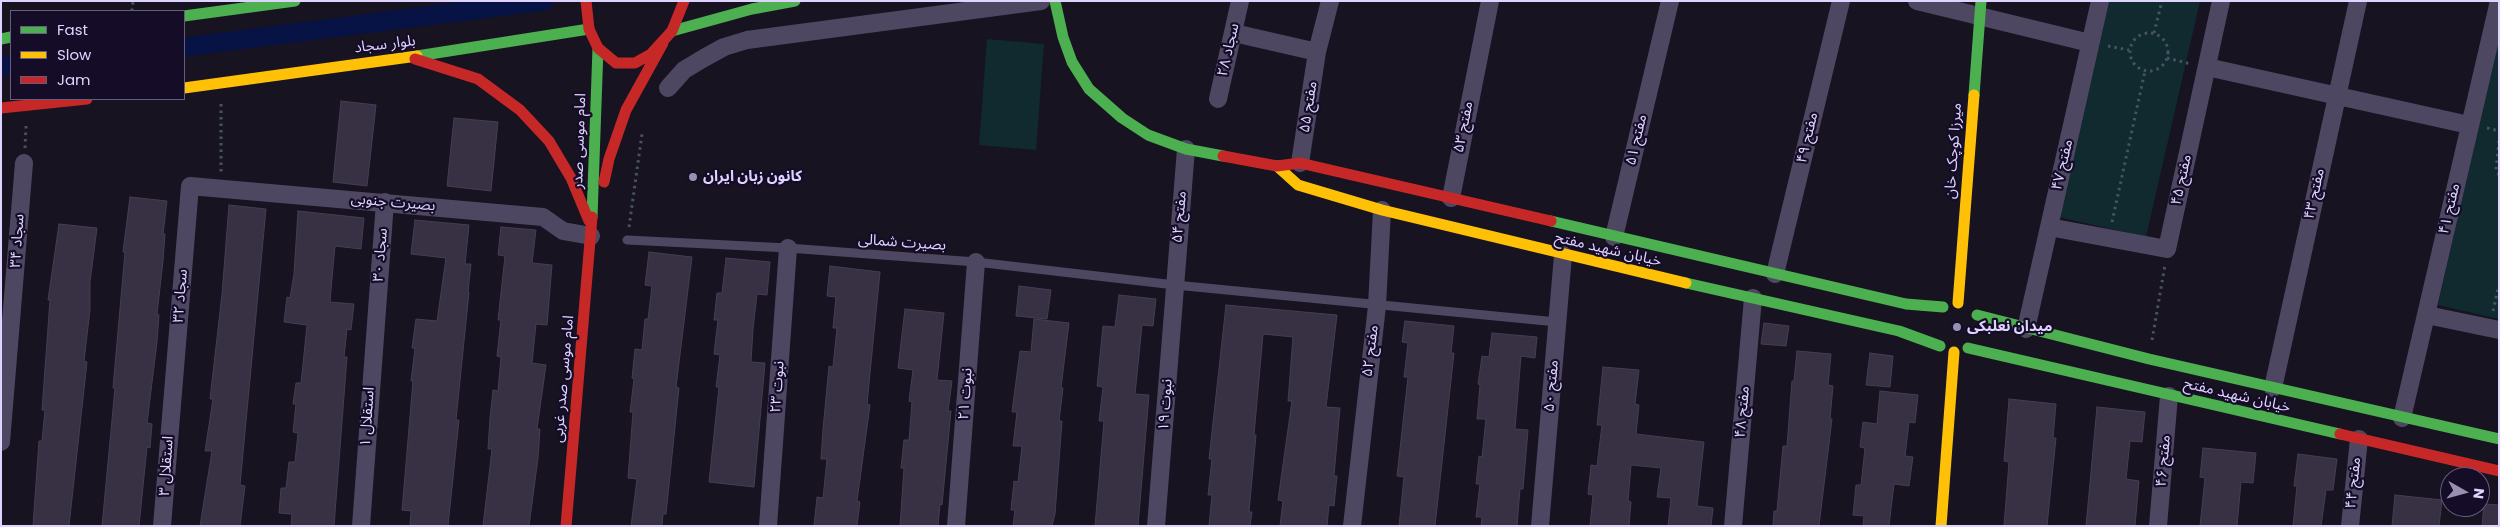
<!DOCTYPE html>
<html>
<head>
<meta charset="utf-8">
<style>
  body { margin:0 }
  #map { position:relative; width:2500px; height:527px; overflow:hidden; background:#171321; font-family:Poppins,sans-serif }
  canvas { display:block }
  .frame { position:absolute; inset:0; border:2px solid #dfd3ff; pointer-events:none }
  .legend { position:absolute; left:10px; top:10px; width:175px; height:90px; box-sizing:border-box; background:#150d27; border:1px solid #665c7d; margin:0; padding:6px 9px; list-style:none; font-size:15px; color:#dfd3ff }
  .legend li { display:flex; align-items:center; gap:10px; height:25px }
  .legend b { width:25px; border:1px solid #665c7d }
  .north { position:absolute; left:2440px; top:467px; width:50px; height:50px; box-sizing:border-box; background:#150d27; border:1px solid #665c7d; border-radius:50%; rotate:97deg; font-size:14px; font-weight:700; line-height:20px; text-align:center; color:#dfd3ff }
  .north::after { content:''; display:block; margin:auto; width:18px; height:22px; background:#9990b1; clip-path:polygon(50% 0,100% 100%,50% 72%,0 100%) }
</style>
</head>
<body>
<div id="map">
<canvas width="2500" height="527"></canvas>
<div class="frame"></div>
<ul class="legend">
<li><b style="height:6px;background:#4caf50"></b>Fast</li>
<li><b style="height:6px;background:#ffc107"></b>Slow</li>
<li><b style="height:6px;background:#c62828"></b>Jam</li>
</ul>
<div class="north">N</div>
</div>
<script>
const g = document.querySelector('canvas').getContext('2d');
g.lineJoin = 'round';
function fillPath(path, color) {
  g.fillStyle = color;
  g.fill(path, 'evenodd');
}
function poly(rows) {
  const path = new Path2D();
  for (const r of rows) {
    if (r.length === 3) {
      path.moveTo(r[0] + r[2], r[1]);
      path.arc(r[0], r[1], r[2], 0, 2 * Math.PI);
      continue;
    }
    path.moveTo(r[0], r[1]);
    for (let i = 2; i < r.length; i += 2) path.lineTo(r[i], r[i + 1]);
  }
  return path;
}
function trace(path, color, width, dash) {
  g.strokeStyle = color;
  g.lineWidth = width;
  g.lineCap = dash ? 'butt' : 'round';
  g.setLineDash(dash || []);
  g.stroke(path);
}
function write(font, color, halo, rows, align = 'center') {
  g.font = font + ' Poppins,"Noto Sans Arabic",sans-serif';
  g.lineWidth = 4.5;
  g.setLineDash([]);
  g.textBaseline = 'middle';
  g.strokeStyle = halo;
  g.fillStyle = color;
  for (const [text, x, y, turn = 0] of rows) {
    g.save();
    g.translate(x, y);
    g.rotate((+turn || 0) * Math.PI / 180);
    g.textAlign = isNaN(turn) ? turn : align;
    if (halo) g.strokeText(text, 0, 0);
    g.fillText(text, 0, 0);
    g.restore();
  }
}
const green = poly([
  [2108,1,2200,1,2146,237,2059,217],
  [2499,37,2499,319,2438,305],
  [987,39,1044,44,1036,150,979,145]
]);
const canal = poly([
  [184,47,544,1],
  [1,66,11,65]
]);
const building = poly([
  [341,101,376,105,367,186,333,182,341,101],
  [454,118,498,122,491,191,447,186,454,118],
  [130,197,167,201,163,234,165,234,163,261,157,314,159,315,157,342,147,423,152,424,150,448,147,447,139,526,102,526,115,388,113,388,125,252,123,252,130,197],
  [229,205,266,209,240,485,245,486,240,526,200,526,212,451,205,451,213,399,210,399,222,294,229,205],
  [298,211,364,218,361,249,335,246,332,278,330,302,354,304,351,330,347,329,344,357,347,357,334,526,291,526,292,514,279,513,281,488,286,488,289,462,295,462,298,433,293,432,296,404,293,404,296,383,301,383,307,325,284,322,287,297,290,298,294,274,298,211],
  [415,220,469,225,465,264,471,264,468,292,469,292,456,420,459,420,448,526,410,526,411,511,402,510,413,381,411,381,415,348,412,348,416,319,437,321,446,258,411,254,415,220],
  [59,224,97,228,90,282,90,310,84,361,87,362,69,526,33,526,39,441,42,441,45,410,42,410,50,300,48,300,59,224],
  [501,227,536,230,532,263,552,265,547,325,536,324,532,363,546,365,537,429,540,429,538,458,529,526,483,526,492,449,488,449,490,418,493,390,498,391,501,357,497,356,501,320,498,320,505,256,498,255,501,227],
  [649,252,692,257,676,387,679,388,666,514,663,514,662,526,631,526,637,479,628,478,633,412,630,412,634,379,632,378,635,349,642,350,645,319,648,319,652,286,645,285,649,252],
  [726,258,770,262,767,295,757,294,753,329,751,362,765,363,754,487,709,482,719,387,716,387,720,355,714,354,718,320,714,320,717,293,722,293,726,258],
  [830,266,880,272,867,404,870,405,857,501,860,502,857,526,814,526,817,497,823,498,827,459,821,459,823,429,829,366,833,367,837,328,833,328,836,297,827,296,830,266],
  [1019,286,1051,290,1047,319,1016,316,1019,286],
  [1119,295,1156,299,1153,326,1142,325,1135,394,1149,395,1138,526,1095,526,1104,421,1099,421,1103,387,1097,386,1103,326,1115,327,1119,295],
  [1226,305,1337,315,1326,407,1340,408,1334,476,1337,476,1334,506,1329,505,1327,526,1280,526,1283,501,1278,500,1292,401,1288,401,1293,337,1263,334,1254,435,1256,435,1249,512,1252,512,1250,526,1209,526,1212,495,1208,495,1212,459,1209,459,1226,305],
  [905,309,944,313,937,380,952,381,948,411,951,411,942,505,940,504,938,526,900,526,904,468,901,468,904,440,909,440,912,402,909,401,913,370,898,368,905,309],
  [1034,319,1069,323,1061,388,1063,388,1059,421,1062,421,1055,514,1052,526,1013,526,1015,510,1011,510,1014,481,1018,482,1022,446,1013,446,1017,412,1012,412,1020,351,1031,352,1034,319],
  [1405,321,1454,326,1451,353,1454,353,1435,526,1399,526,1404,477,1397,476,1408,377,1404,377,1408,343,1402,342,1405,321],
  [1764,323,1789,326,1786,346,1761,344,1764,323],
  [1492,333,1537,337,1535,358,1521,356,1515,429,1528,430,1523,489,1520,489,1517,526,1481,526,1482,517,1476,517,1480,484,1476,484,1479,456,1482,457,1486,419,1477,419,1480,385,1478,384,1482,356,1489,357,1492,333],
  [1797,351,1831,354,1828,385,1833,386,1830,419,1832,419,1819,526,1773,526,1774,511,1777,511,1783,446,1787,446,1792,381,1794,381,1797,351],
  [1870,353,1893,356,1890,387,1866,385,1870,353],
  [1603,367,1639,370,1635,404,1639,405,1636,434,1704,442,1697,506,1713,508,1711,526,1668,526,1671,498,1657,497,1661,468,1631,465,1628,501,1631,502,1629,526,1590,526,1593,495,1588,494,1591,465,1597,466,1602,425,1597,425,1603,367],
  [1880,391,1918,395,1915,423,1909,422,1905,456,1913,457,1909,486,1894,484,1889,526,1863,526,1864,516,1853,515,1856,485,1861,485,1865,448,1860,447,1863,422,1877,424,1880,391],
  [2009,399,2056,404,2053,438,2056,438,2047,526,2004,526,2009,462,2004,461,2009,399],
  [2097,407,2145,412,2142,442,2130,441,2126,479,2139,481,2135,526,2086,526,2097,407],
  [2203,448,2256,453,2253,483,2241,482,2237,526,2200,526,2205,478,2200,477,2203,448],
  [2298,454,2337,459,2333,490,2326,490,2321,526,2293,526,2297,486,2294,486,2298,454],
  [2395,495,2442,500,2439,526,2392,526,2395,495],
  [2484,504,2499,505,2499,526,2482,526,2484,504]
]);
const path = poly([
  [132,11,133,1],
  [2149,52,19],
  [2154,33,2162,1],
  [2108,46,2129,50],
  [2167,58,2191,64],
  [221,104,221,173],
  [2487,128,2499,131],
  [2499,141,2496,170,2499,175],
  [25,148,26,126],
  [2112,222,2145,71],
  [629,227,642,134],
  [2493,311,2499,285],
  [2152,340,2165,265]
]);
const lane = poly([
  [627,240,788,248,976,262,1175,285,1557,322]
]);
const street = poly([
  [1917,1,2090,43],
  [1234,33,1317,52],
  [2207,67,2469,125],
  [668,88,684,70,704,58,724,47,747,40,1041,1],
  [1218,99,1240,1],
  [1300,163,1317,52,1330,1],
  [1451,198,1490,1],
  [2049,227,2167,249,2221,1],
  [1614,237,1670,1],
  [1775,274,1841,1],
  [2427,315,2499,330],
  [2026,329,2100,1],
  [2273,388,2358,1],
  [2402,418,2499,1],
  [1,442,24,163],
  [162,526,190,186,543,217,563,231,591,236],
  [361,526,385,202],
  [768,526,788,248],
  [956,526,976,262],
  [1156,526,1186,149],
  [1352,526,1377,306,1382,210],
  [1540,526,1563,255],
  [1733,526,1753,298],
  [2158,526,2169,396],
  [2350,526,2359,439]
]);
const fast = poly([
  [1055,1,1063,37,1072,62,1089,89,1122,118,1148,135,1186,149,1223,156],
  [184,16,295,1],
  [672,31,752,9,795,1],
  [1,39,11,37],
  [417,56,589,29],
  [1974,95,1981,1],
  [592,217,598,48],
  [1551,221,1906,304,1943,307],
  [1686,283,1899,331,1940,346],
  [1977,315,2149,359,2499,439],
  [1968,348,2340,434]
]);
const slow = poly([
  [184,88,417,56],
  [1277,166,1298,185,1382,210,1686,283],
  [1958,303,1974,95],
  [1941,526,1954,352]
]);
const jam = poly([
  [586,1,589,29,598,48,616,63,635,63,651,54,672,31,684,1],
  [415,59,478,79,520,110,549,141,571,178,589,221],
  [1,108,87,99],
  [1223,156,1277,166,1300,163,1551,221],
  [604,182,609,159,626,110,663,43],
  [2340,434,2499,471],
  [566,526,592,217]
]);
const markers = [
  [693,177,5,"#9990b1"],
  [1957,327,5,"#9990b1"]
];
const streetNames = [
  ["بلوار سجاد",385,45,-7],
  ["سجاد ۲۸",1229,50,-77],
  ["مفتح ۵۵",1309,107,-81],
  ["مفتح ۵۳",1464,127,-79],
  ["مفتح ۴۹",1808,138,-77],
  ["مفتح ۵۱",1637,140,-77],
  ["امام موسی صدر",580,141,-88],
  ["میرزا کوچک خان",1954,151,-86],
  ["مفتح ۴۷",2063,165,-77],
  ["مفتح ۴۵",2182,180,-78],
  ["مفتح ۴۳",2315,194,-78],
  ["بصیرت جنوبی",393,203,5],
  ["مفتح ۴۱",2450,209,-77],
  ["مفتح ۵۴",1180,217,-85],
  ["سجاد ۳۴",18,241,-86],
  ["بصیرت شمالی",902,243,4],
  ["خیابان شهید مفتح",1608,250,13],
  ["سجاد ۳۰",381,255,-85],
  ["سجاد ۳۲",181,296,-85],
  ["مفتح ۵۲",1371,351,-83],
  ["امام موسی صدر غربی",564,379,-85],
  ["مفتح ۵۰",1552,386,-85],
  ["نبوت ۲۳",778,387,-86],
  ["نبوت ۲۱",966,394,-86],
  ["خیابان شهید مفتح",2237,396,13],
  ["نبوت ۱۹",1166,405,-86],
  ["مفتح ۴۸",1743,412,-85],
  ["استقلال ۱",368,417,-86],
  ["مفتح ۴۶",2164,461,-85],
  ["استقلال ۳",167,466,-86],
  ["مفتح ۴۴",2354,483,-84]
];
const poiNames = [
  ["کانون زبان ایران",703,177],
  ["میدان نعلبکی",1967,327]
];
fillPath(green, '#102a30');
trace(canal, '#071344', 19);
fillPath(building, '#373143');
trace(building, '#453d56', 1);
trace(path, '#475265', 3, [2.5, 4]);
trace(lane, '#4d4762', 9);
trace(street, '#4d4762', 18);
trace(fast, '#4caf50', 11);
trace(slow, '#ffc107', 11);
trace(jam, '#c62828', 11);
for (const [x, y, r, color] of markers) {
  const dot = new Path2D();
  dot.arc(x, y, r, 0, 2 * Math.PI);
  g.fillStyle = color;
  g.fill(dot);
  trace(dot, '#150d27', 2);
}
write('15px', '#dfd3ff', '#150d27', streetNames);
write('bold 15px', '#dfd3ff', '#150d27', poiNames, 'left');
</script>
</body>
</html>
